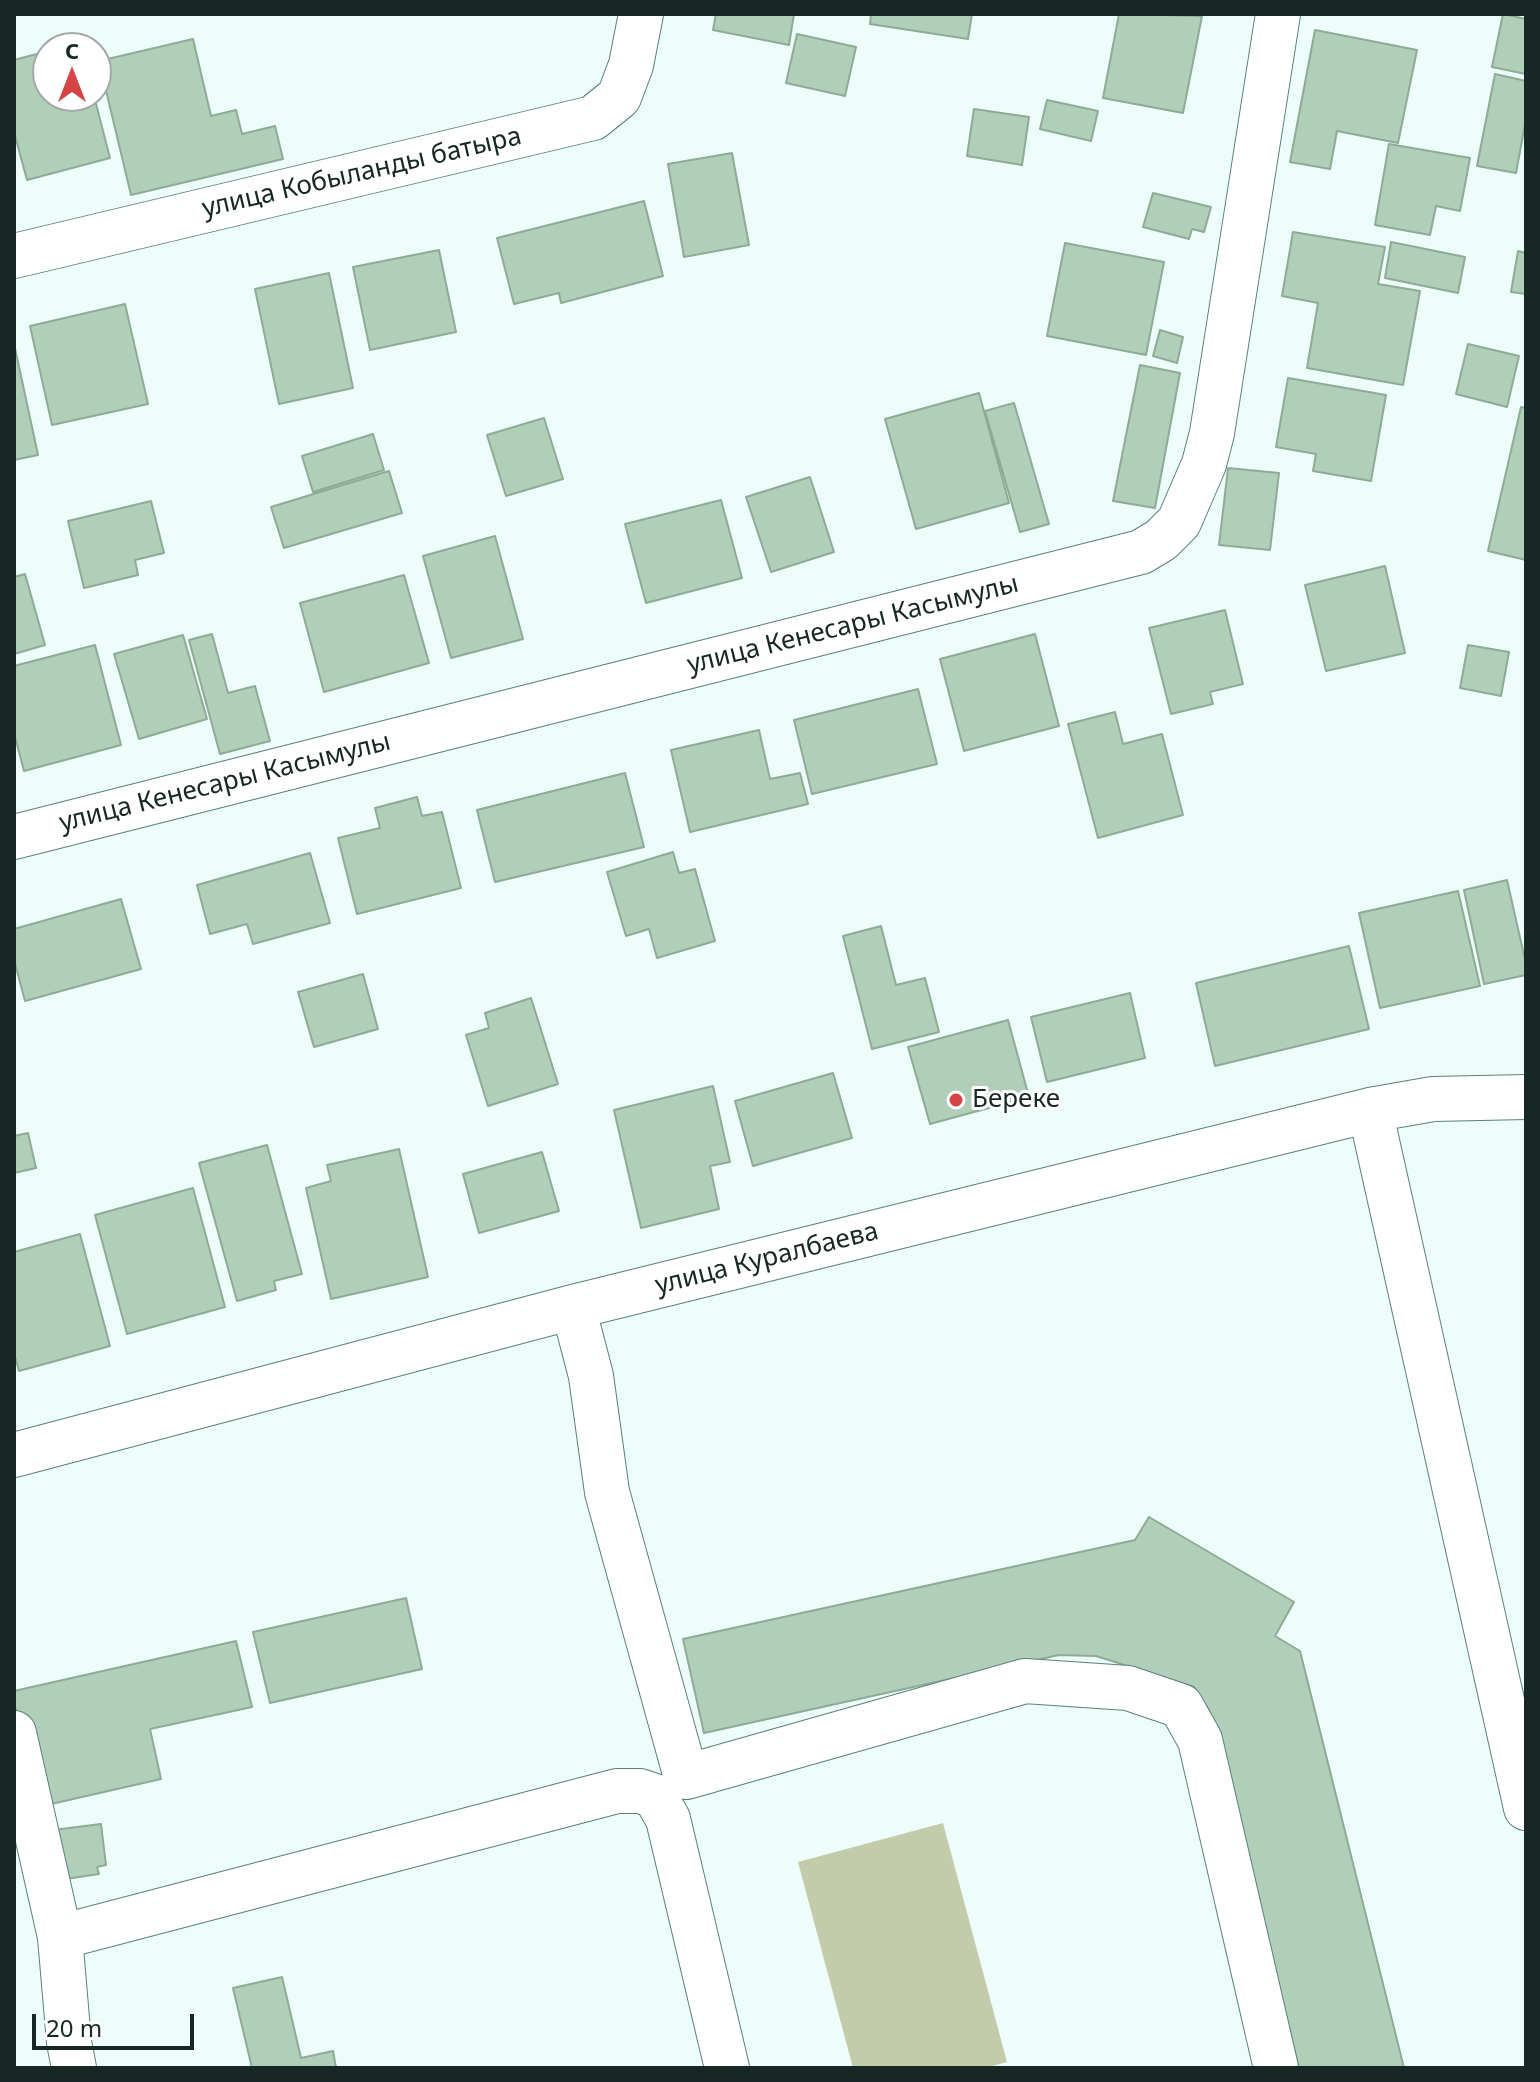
<!DOCTYPE html>
<html>
<head>
<meta charset="utf-8">
<style>
  body { margin:0 }
  #map { position:relative; width:1540px; height:2082px; overflow:hidden; background:#ecfdfa; font-family:"Noto Sans",sans-serif }
  canvas { display:block }
  .frame { position:absolute; inset:0; border:16px solid #162724; pointer-events:none }
  .north { position:absolute; left:32px; top:32px; width:80px; height:80px; box-sizing:border-box; background:#fff; border:2px solid #a2a9a7; border-radius:50%; rotate:0deg; font-size:22px; font-weight:700; line-height:32px; text-align:center; color:#162724 }
  .north::after { content:''; display:block; margin:auto; width:28px; height:36px; background:#d54546; clip-path:polygon(50% 0,100% 100%,50% 72%,0 100%) }
  .scale { position:absolute; left:32px; top:2014px; width:162px; height:36px; box-sizing:border-box; border:4px solid #162724; border-top:0; padding-left:10px; font-size:24px; line-height:28px; white-space:nowrap; color:#162724; -webkit-text-stroke:6px #fff; paint-order:stroke }
</style>
</head>
<body>
<div id="map">
<canvas width="1540" height="2082"></canvas>
<div class="frame"></div>
<div class="north">С</div>
<div class="scale">20 m</div>
</div>
<script>
const g = document.querySelector('canvas').getContext('2d');
g.lineJoin = 'round';
function fillPath(path, color) {
  g.fillStyle = color;
  g.fill(path, 'evenodd');
}
function poly(rows) {
  const path = new Path2D();
  for (const r of rows) {
    path.moveTo(r[0], r[1]);
    for (let i = 2; i < r.length; i += 2) path.lineTo(r[i], r[i + 1]);
  }
  return path;
}
function trace(path, color, width, dash) {
  g.strokeStyle = color;
  g.lineWidth = width;
  g.lineCap = dash ? 'butt' : 'round';
  g.setLineDash(dash || []);
  g.stroke(path);
}
function write(font, color, halo, rows, align = 'center') {
  g.font = font + ' "Noto Sans",sans-serif';
  g.lineWidth = 6;
  g.setLineDash([]);
  g.textBaseline = 'middle';
  g.strokeStyle = halo;
  g.fillStyle = color;
  for (const [text, x, y, turn = 0] of rows) {
    g.save();
    g.translate(x, y);
    g.rotate((+turn || 0) * Math.PI / 180);
    g.textAlign = isNaN(turn) ? turn : align;
    if (halo) g.strokeText(text, 0, 0);
    g.fillText(text, 0, 0);
    g.restore();
  }
}
const green = poly([
  [943,1823,1007,2062,985,2068,853,2068,798,1862]
]);
const building = poly([
  [716,14,794,14,789,45,713,30,716,14],
  [871,14,972,14,968,39,870,24,871,14],
  [1119,14,1202,16,1183,113,1103,98,1119,14],
  [1503,14,1526,19,1526,74,1492,67,1503,14],
  [1315,30,1417,50,1398,143,1337,131,1330,169,1290,162,1315,30],
  [797,34,856,47,845,96,786,83,797,34],
  [193,39,211,116,236,110,242,134,275,126,283,159,131,195,99,61,193,39],
  [48,51,48,96,94,96,110,158,27,180,14,132,14,60,48,51],
  [1495,74,1526,81,1526,119,1516,173,1477,166,1495,74],
  [1047,100,1098,111,1091,141,1040,129,1047,100],
  [974,109,1029,117,1022,165,967,156,974,109],
  [1389,144,1470,158,1460,211,1436,206,1430,235,1375,225,1389,144],
  [732,153,749,245,684,257,668,164,732,153],
  [1153,193,1211,207,1204,232,1192,229,1189,239,1143,227,1153,193],
  [644,201,663,276,561,303,559,293,514,304,497,238,644,201],
  [1293,232,1385,247,1378,284,1420,291,1403,385,1307,368,1318,303,1282,296,1293,232],
  [1391,242,1465,257,1458,293,1385,278,1391,242],
  [1065,243,1164,262,1146,355,1047,336,1065,243],
  [439,250,456,332,370,350,353,267,439,250],
  [1518,251,1526,253,1526,294,1511,292,1518,251],
  [329,273,353,388,279,404,255,289,329,273],
  [125,304,148,404,52,425,30,326,125,304],
  [1160,330,1183,337,1177,363,1153,356,1160,330],
  [1468,344,1519,356,1507,407,1456,394,1468,344],
  [15,348,38,455,14,460,14,348,15,348],
  [1140,365,1180,373,1155,508,1113,501,1140,365],
  [1288,378,1386,395,1371,481,1313,471,1316,454,1276,447,1288,378],
  [979,393,1009,503,916,529,885,419,979,393],
  [1014,403,1049,524,1020,532,985,411,1014,403],
  [1521,407,1526,408,1526,560,1488,551,1521,407],
  [544,418,563,479,506,496,487,435,544,418],
  [373,434,384,470,313,492,302,456,373,434],
  [1228,468,1279,473,1270,550,1219,545,1228,468],
  [389,471,402,513,284,548,271,507,389,471],
  [810,477,834,552,771,572,746,497,810,477],
  [721,500,742,578,646,603,625,524,721,500],
  [151,501,164,553,135,560,138,575,84,588,68,521,151,501],
  [495,536,523,639,451,658,423,556,495,536],
  [1385,566,1405,653,1326,671,1305,585,1385,566],
  [25,574,45,645,14,654,14,577,25,574],
  [404,575,429,663,324,692,300,603,404,575],
  [1225,610,1243,684,1210,692,1213,704,1171,714,1149,628,1225,610],
  [212,634,228,693,255,686,270,741,220,754,189,640,212,634],
  [1035,634,1059,726,964,751,940,659,1035,634],
  [183,635,207,719,139,739,114,654,183,635],
  [95,645,121,745,24,771,14,733,14,666,95,645],
  [1468,645,1509,652,1501,696,1460,688,1468,645],
  [918,689,937,764,812,794,794,720,918,689],
  [1115,712,1123,744,1162,734,1183,815,1098,838,1068,724,1115,712],
  [759,730,770,779,800,773,808,804,690,832,671,750,759,730],
  [625,773,644,847,495,882,477,810,625,773],
  [417,797,422,816,442,812,461,888,357,914,338,838,380,828,375,808,417,797],
  [673,852,679,873,695,869,715,941,657,958,649,929,626,936,607,872,673,852],
  [310,853,330,923,253,944,247,924,210,934,197,885,310,853],
  [1507,880,1526,964,1526,975,1484,984,1464,890,1507,880],
  [1458,891,1480,986,1380,1008,1359,913,1458,891],
  [121,899,141,969,25,1001,14,960,14,929,121,899],
  [881,926,896,985,925,978,939,1032,872,1049,843,936,881,926],
  [1349,946,1369,1029,1215,1066,1196,983,1349,946],
  [363,974,378,1029,314,1047,298,992,363,974],
  [1130,993,1145,1058,1047,1082,1031,1017,1130,993],
  [531,998,558,1084,488,1106,466,1035,489,1028,485,1013,531,998],
  [1008,1020,1029,1097,930,1124,908,1047,1008,1020],
  [833,1073,852,1138,753,1166,735,1101,833,1073],
  [713,1086,730,1162,710,1166,719,1209,641,1228,614,1110,713,1086],
  [28,1133,36,1168,14,1173,14,1136,28,1133],
  [267,1145,302,1274,274,1281,276,1290,237,1301,199,1163,267,1145],
  [399,1149,428,1277,331,1299,306,1188,331,1181,327,1165,399,1149],
  [542,1152,559,1211,479,1233,463,1174,542,1152],
  [193,1188,225,1307,127,1334,95,1215,193,1188],
  [80,1234,110,1346,19,1371,14,1353,14,1252,80,1234],
  [1149,1517,1294,1602,1275,1636,1300,1651,1404,2068,1299,2068,1209,1710,1194,1687,1096,1656,1059,1655,704,1733,683,1639,1135,1540,1149,1517],
  [406,1598,422,1669,270,1703,253,1632,406,1598],
  [236,1641,252,1707,150,1729,161,1779,38,1807,14,1701,14,1691,236,1641],
  [101,1824,106,1865,97,1867,99,1874,59,1880,53,1830,101,1824],
  [282,1977,301,2058,333,2051,336,2068,252,2068,233,1988,282,1977]
]);
const minor = poly([
  [14,256,593,118,619,97,631,65,641,14],
  [14,837,1141,552,1161,540,1179,522,1204,464,1212,433,1278,14],
  [1370,1110,1526,1808],
  [573,1307,591,1376,607,1492,686,1777,1025,1681,1128,1688,1181,1706,1200,1740,1276,2068],
  [14,1455,573,1307,1370,1110,1433,1099,1526,1097],
  [14,1733,60,1937,69,2042,74,2068],
  [60,1937,617,1791,640,1791,655,1796,668,1819,727,2068]
]);
const markers = [
  [956,1100,8,"#d54546"]
];
const streetNames = [
  ["улица Кобыланды батыра",362,173,-13],
  ["улица Кенесары Касымулы",853,625,-14],
  ["улица Кенесары Касымулы",225,783,-14],
  ["улица Куралбаева",767,1259,-14]
];
const poiNames = [
  ["Береке",972,1100]
];
fillPath(green, '#c3ccaa');
fillPath(building, '#b1cfb8');
trace(building, '#8eab95', 2);
trace(minor, '#59817a', 46);
trace(minor, '#fff', 44);
for (const [x, y, r, color] of markers) {
  const dot = new Path2D();
  dot.arc(x, y, r, 0, 2 * Math.PI);
  g.fillStyle = color;
  g.fill(dot);
  trace(dot, '#fff', 3);
}
write('26px', '#162724', '#fff', streetNames);
write('26px', '#162724', '#fff', poiNames, 'left');
</script>
</body>
</html>
